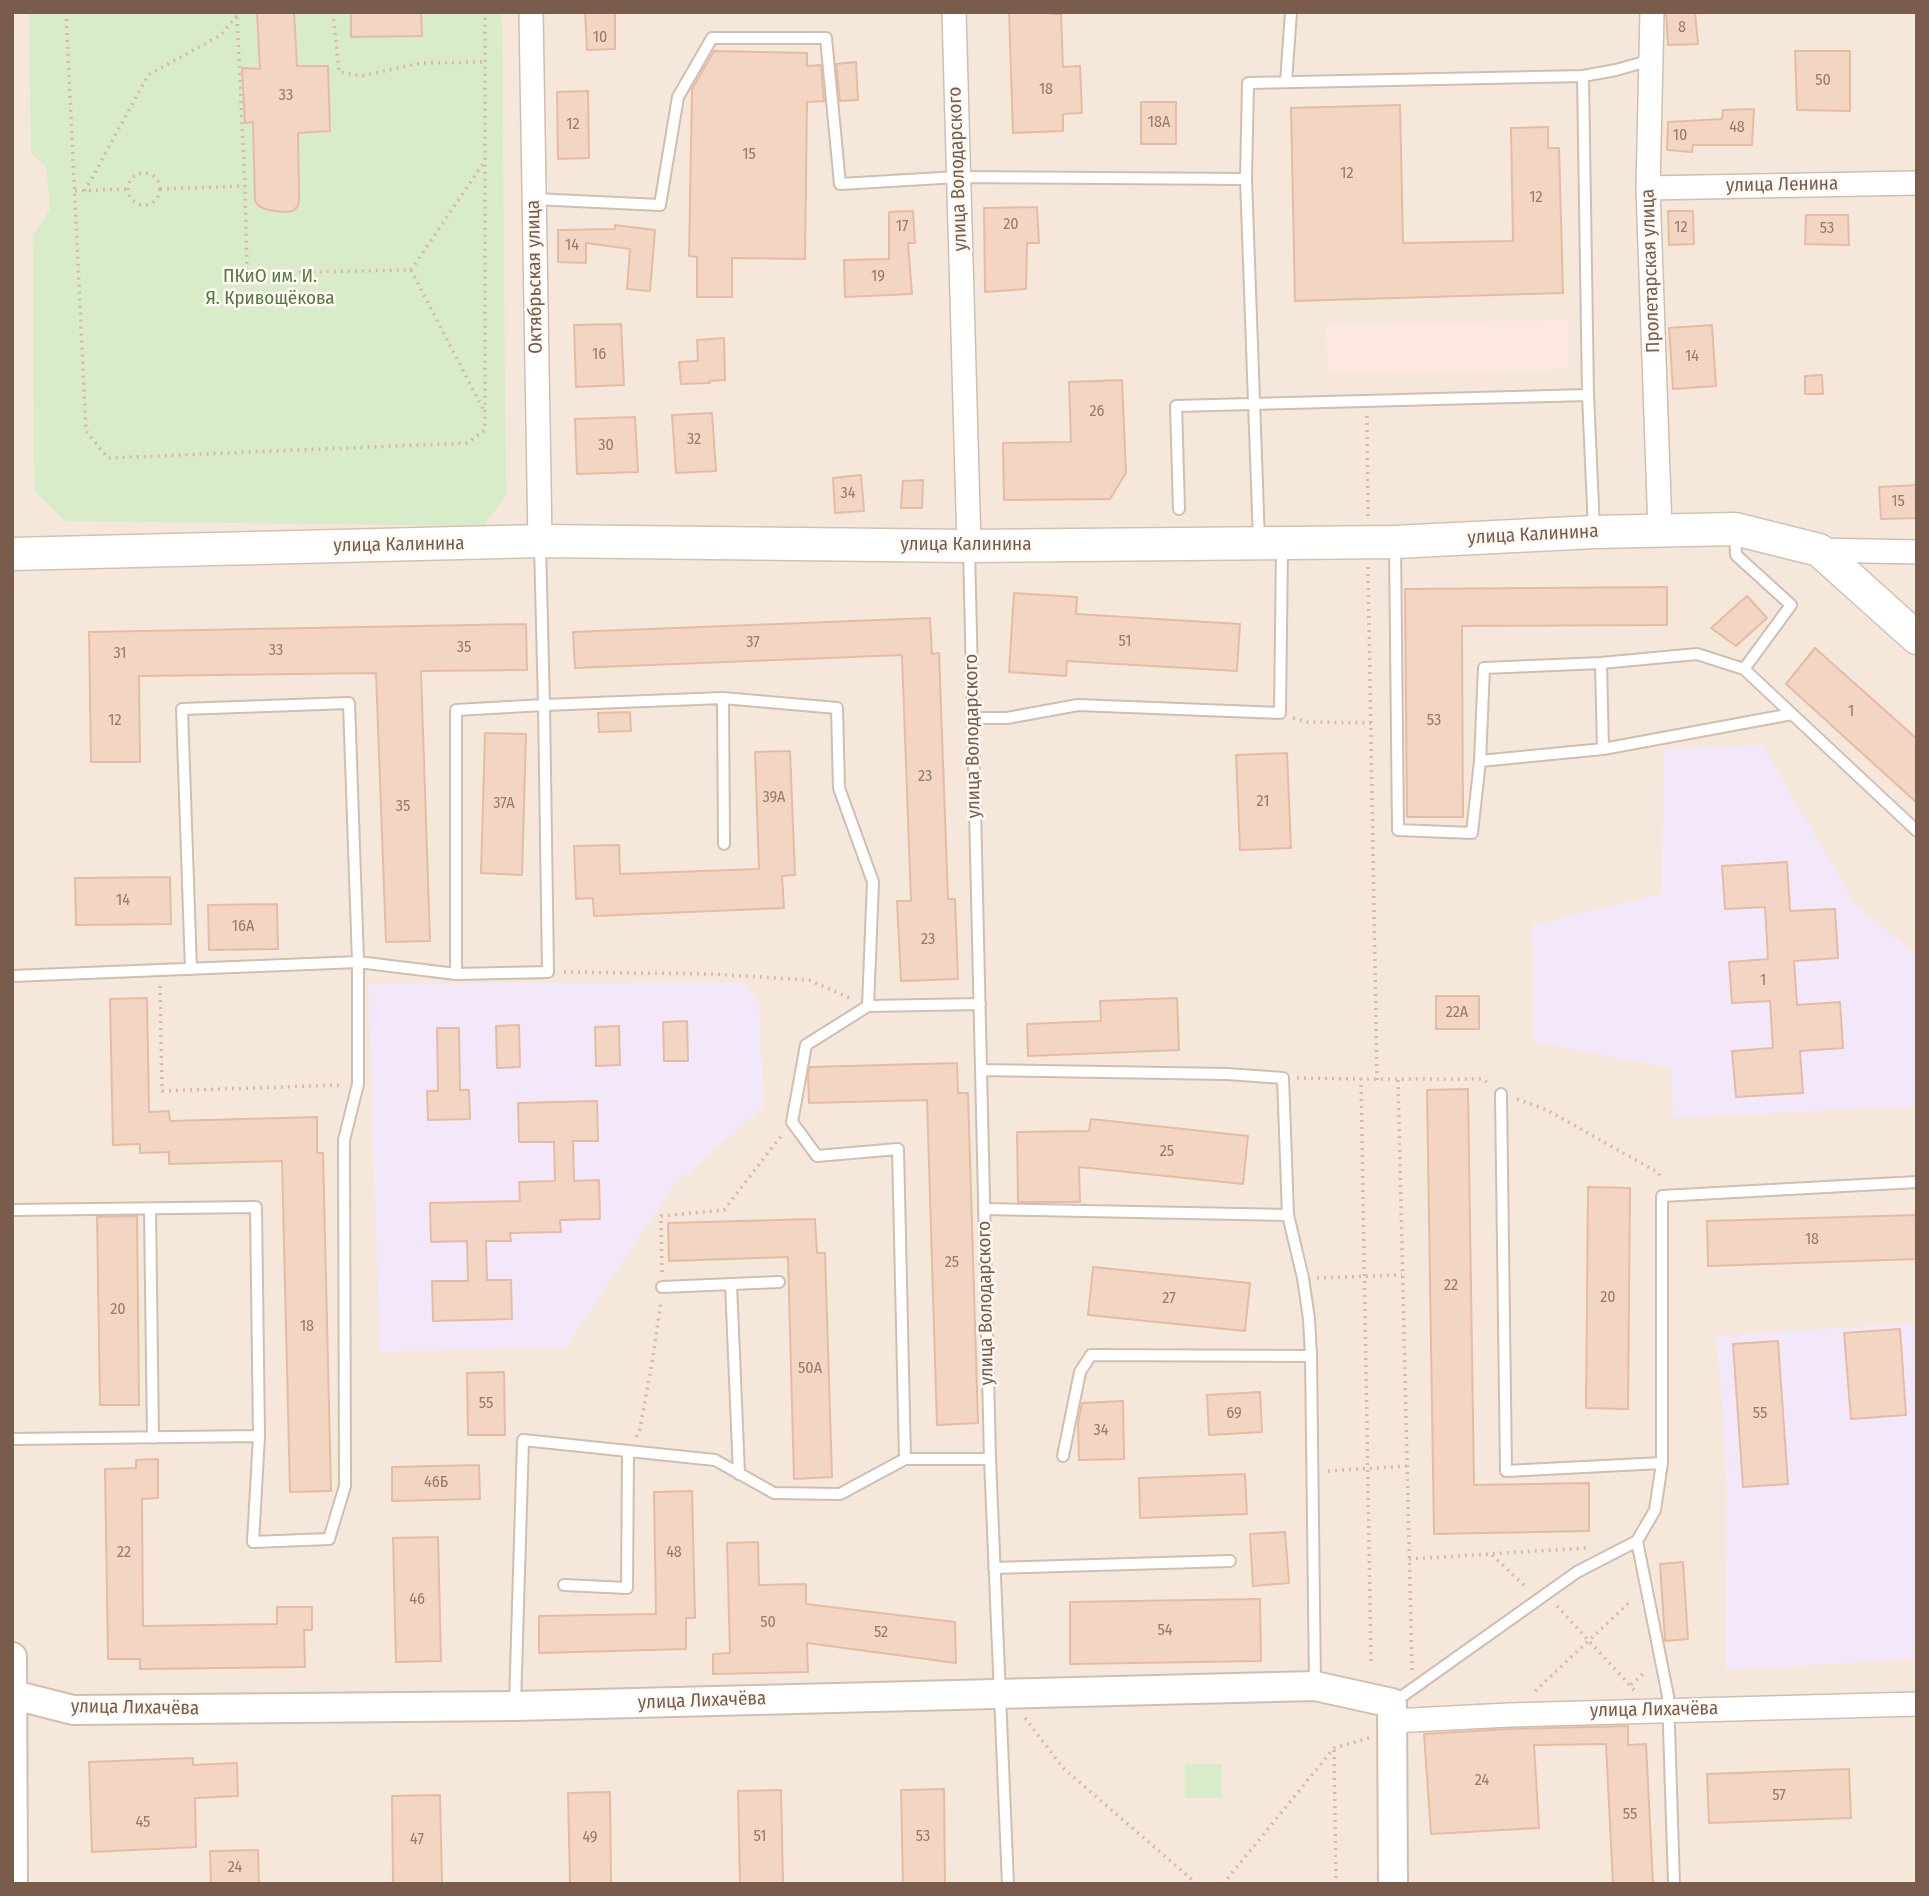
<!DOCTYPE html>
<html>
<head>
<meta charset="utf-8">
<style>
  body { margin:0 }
  #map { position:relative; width:1929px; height:1896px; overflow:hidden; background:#fdf6ec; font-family:"Fira Sans Condensed",sans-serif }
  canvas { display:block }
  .frame { position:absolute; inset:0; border:14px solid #7a5c4d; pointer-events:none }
</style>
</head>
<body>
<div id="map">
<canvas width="1929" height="1896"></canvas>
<div class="frame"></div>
</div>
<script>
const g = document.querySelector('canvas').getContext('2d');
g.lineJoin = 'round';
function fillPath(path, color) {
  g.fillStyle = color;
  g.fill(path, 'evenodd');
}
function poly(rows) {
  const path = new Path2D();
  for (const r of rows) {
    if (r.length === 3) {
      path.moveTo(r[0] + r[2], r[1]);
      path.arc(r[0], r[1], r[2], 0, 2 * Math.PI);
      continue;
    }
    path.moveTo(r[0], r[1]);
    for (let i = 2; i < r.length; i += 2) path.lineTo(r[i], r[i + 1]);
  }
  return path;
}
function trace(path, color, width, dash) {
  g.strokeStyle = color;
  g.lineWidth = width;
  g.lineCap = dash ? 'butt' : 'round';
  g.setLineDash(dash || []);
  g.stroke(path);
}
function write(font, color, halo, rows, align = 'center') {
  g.font = font + ' "Fira Sans Condensed",sans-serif';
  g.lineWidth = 5;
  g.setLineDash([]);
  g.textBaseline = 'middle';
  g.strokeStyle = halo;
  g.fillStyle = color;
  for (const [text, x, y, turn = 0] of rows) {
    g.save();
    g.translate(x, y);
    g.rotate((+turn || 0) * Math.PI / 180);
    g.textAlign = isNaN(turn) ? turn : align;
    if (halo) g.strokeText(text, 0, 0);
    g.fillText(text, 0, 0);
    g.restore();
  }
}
const residential = poly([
  [12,12,1917,12,1917,1884,12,1884]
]);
const commercial = poly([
  [1569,320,1569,369,1328,374,1326,325]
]);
const education = poly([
  [1762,745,1856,905,1917,956,1917,1106,1673,1118,1671,1068,1534,1042,1532,925,1662,894,1664,749],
  [743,982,759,1003,763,1107,674,1185,567,1347,380,1352,368,984],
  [1902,1324,1917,1324,1917,1659,1726,1670,1727,1483,1717,1336]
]);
const green = poly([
  [29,12,502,12,506,496,483,526,65,521,34,490,33,236,50,209,46,167,31,153],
  [1185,1764,1222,1764,1222,1798,1185,1798]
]);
const building = poly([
  [257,12,294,12,297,66,328,66,330,131,298,133,299,199,298,206,293,211,285,212,268,210,259,206,255,201,253,122,245,123,242,68,260,69,257,12],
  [351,12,421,12,422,36,351,37,351,12],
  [585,12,615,12,615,49,587,50,585,12],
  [1009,12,1052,12,1052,14,1061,14,1063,67,1080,66,1082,113,1063,114,1063,131,1013,133,1009,12],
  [1666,12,1695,12,1698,44,1668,45,1666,12],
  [714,51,807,53,807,66,821,65,824,101,807,102,805,259,732,258,732,297,697,297,697,257,689,256,692,89,714,51],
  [1795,51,1850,51,1850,111,1797,110,1795,51],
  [856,62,858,100,840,101,836,64,856,62],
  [588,91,589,158,558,159,557,92,588,91],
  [1141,102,1176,102,1176,144,1141,144,1141,102],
  [1400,105,1403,243,1513,241,1511,128,1548,127,1548,148,1559,148,1563,293,1295,301,1291,108,1400,105],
  [1754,109,1752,145,1693,145,1692,152,1667,150,1668,122,1722,119,1723,110,1754,109],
  [1037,207,1039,243,1027,243,1026,289,985,292,984,208,1037,207],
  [913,211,915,243,908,243,912,294,845,297,844,260,889,259,889,212,913,211],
  [1668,211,1693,211,1694,244,1669,245,1668,211],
  [1806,215,1848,215,1849,245,1805,244,1806,215],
  [615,225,655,230,650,291,627,289,630,249,586,243,586,263,558,262,558,230,615,229,615,225],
  [621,324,624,385,576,387,574,325,621,324],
  [1712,325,1716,386,1673,389,1669,328,1712,325],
  [724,338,725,380,709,381,710,383,681,384,679,362,698,361,697,340,724,338],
  [1822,375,1823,394,1805,394,1805,376,1822,375],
  [1122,380,1126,473,1110,499,1004,500,1003,443,1071,442,1069,382,1122,380],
  [712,413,716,471,676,473,672,415,712,413],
  [635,417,638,472,577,474,575,419,635,417],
  [861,475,864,511,835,513,833,478,861,475],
  [923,480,922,508,901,508,903,481,923,480],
  [1917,485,1917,518,1881,519,1879,487,1917,485],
  [1667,587,1667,625,1462,626,1463,817,1407,817,1405,589,1667,587],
  [1014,593,1077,597,1076,614,1240,624,1237,671,1067,661,1066,676,1009,672,1014,593],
  [1747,596,1767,618,1736,646,1711,628,1747,596],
  [930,618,932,654,939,653,948,899,955,899,958,979,901,981,897,901,911,901,902,655,575,668,573,632,930,618],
  [526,624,527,670,421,671,430,941,386,942,376,673,139,676,140,762,91,762,89,632,526,624],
  [1815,648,1917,739,1917,803,1786,684,1815,648],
  [630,712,631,731,599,732,598,713,630,712],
  [485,733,526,734,522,875,481,873,485,733],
  [790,751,795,875,782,876,784,908,594,916,593,898,576,899,574,846,619,845,620,874,759,869,755,752,790,751],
  [1287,753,1291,848,1240,850,1236,755,1287,753],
  [1787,862,1790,911,1835,909,1838,958,1794,961,1797,1005,1840,1002,1843,1048,1800,1051,1803,1093,1736,1097,1732,1051,1773,1048,1770,1001,1732,1003,1729,962,1768,959,1765,907,1725,909,1722,866,1787,862],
  [170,877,171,924,76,925,75,878,170,877],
  [277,904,278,949,209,950,208,905,277,904],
  [1436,996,1479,996,1479,1029,1436,1029,1436,996],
  [147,998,149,1112,169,1111,170,1121,317,1117,317,1153,323,1153,331,1491,290,1492,282,1161,169,1164,169,1152,140,1153,140,1144,113,1145,110,999,147,998],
  [1177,998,1179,1050,1028,1056,1027,1024,1101,1021,1100,1001,1177,998],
  [687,1021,688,1061,664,1061,663,1022,687,1021],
  [519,1025,520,1067,497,1068,496,1026,519,1025],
  [619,1026,620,1065,596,1066,595,1027,619,1026],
  [437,1028,459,1028,460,1090,469,1090,470,1119,428,1120,427,1091,438,1091,437,1028],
  [957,1063,958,1093,968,1093,978,1423,937,1425,927,1100,809,1103,808,1075,810,1067,957,1063],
  [1468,1089,1474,1485,1589,1483,1589,1531,1434,1534,1427,1090,1468,1089],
  [597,1101,598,1141,573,1141,574,1181,599,1180,600,1219,560,1220,561,1232,510,1233,511,1241,486,1241,487,1280,511,1280,512,1319,433,1321,432,1281,468,1281,467,1241,431,1242,430,1203,520,1201,519,1182,555,1181,554,1142,519,1142,518,1103,597,1101],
  [1091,1119,1248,1136,1243,1184,1079,1167,1080,1202,1018,1202,1017,1132,1089,1131,1091,1119],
  [1588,1187,1630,1188,1628,1409,1586,1408,1588,1187],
  [1917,1215,1917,1259,1708,1266,1707,1221,1917,1215],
  [137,1216,139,1405,100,1405,97,1217,137,1216],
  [815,1219,817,1253,825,1253,832,1477,794,1479,788,1257,669,1261,668,1223,815,1219],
  [1093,1267,1250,1283,1245,1331,1088,1315,1093,1267],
  [1900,1329,1906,1415,1851,1419,1844,1333,1900,1329],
  [1778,1341,1788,1484,1743,1487,1733,1344,1778,1341],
  [504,1372,505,1435,468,1435,467,1373,504,1372],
  [1260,1392,1262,1432,1209,1435,1207,1395,1260,1392],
  [1123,1401,1124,1459,1079,1460,1078,1423,1082,1403,1123,1401],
  [158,1459,158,1498,142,1499,143,1626,277,1624,277,1607,312,1607,312,1630,304,1630,305,1667,140,1669,140,1659,108,1659,105,1469,136,1468,136,1460,158,1459],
  [479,1465,480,1499,392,1501,392,1467,479,1465],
  [1245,1474,1247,1514,1140,1518,1139,1478,1245,1474],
  [692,1491,695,1618,686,1618,686,1649,539,1653,539,1616,656,1614,654,1492,692,1491],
  [1285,1532,1289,1583,1253,1586,1250,1534,1285,1532],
  [438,1537,441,1661,396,1662,393,1538,438,1537],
  [758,1542,759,1585,806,1584,806,1604,955,1622,956,1663,807,1643,808,1672,713,1674,713,1654,730,1653,727,1543,758,1542],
  [1683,1562,1688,1639,1665,1641,1660,1564,1683,1562],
  [1260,1599,1261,1661,1070,1664,1070,1602,1260,1599],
  [1628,1726,1628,1745,1646,1744,1653,1884,1613,1884,1606,1744,1534,1745,1539,1828,1431,1834,1424,1734,1510,1729,1628,1726],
  [193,1758,193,1765,237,1763,238,1796,195,1798,196,1847,92,1852,89,1762,193,1758],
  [1849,1769,1851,1818,1709,1823,1707,1774,1849,1769],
  [944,1789,945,1884,903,1884,901,1790,944,1789],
  [781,1790,783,1884,740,1884,738,1791,781,1790],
  [610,1792,611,1884,570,1884,568,1793,610,1792],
  [440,1795,442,1884,393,1884,392,1796,440,1795],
  [258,1850,259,1884,211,1884,210,1851,258,1850]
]);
const path = poly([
  [66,12,86,431,108,458,467,443,485,430,485,12],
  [333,12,339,72,361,76,421,63,485,62],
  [237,17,245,186,247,273,411,270,484,162],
  [144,189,16],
  [160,189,245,186],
  [75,191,128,189],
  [85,191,148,75,221,35,240,12],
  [411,270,484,411],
  [1367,416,1368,516],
  [1368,567,1377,1080],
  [1293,718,1307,722,1371,723],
  [564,972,712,974,809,980,850,998],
  [160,986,162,1091,343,1085],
  [1297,1078,1361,1079],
  [1517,1099,1547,1110,1659,1173,1660,1180],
  [662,1272,661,1216,724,1210,781,1136],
  [1317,1278,1402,1275],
  [636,1437,640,1429,653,1357,661,1301],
  [1328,1471,1407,1466],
  [1492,1555,1527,1588],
  [1409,1559,1586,1548],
  [1557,1606,1635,1691],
  [1371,1661,1361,1079,1398,1079],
  [1412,1670,1398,1079,1483,1079,1489,1084],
  [1631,1685,1646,1671],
  [1535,1691,1632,1600],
  [1025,1718,1063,1768,1197,1884],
  [1334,1750,1336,1884],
  [1223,1884,1334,1748,1369,1738]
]);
const service = poly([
  [1583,76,1616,70,1651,60],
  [1286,82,1291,12],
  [1246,179,1248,83,1583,76,1588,395,1594,529],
  [534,199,660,205,678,97,712,38,826,38,840,184,958,177,1246,179,1259,541],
  [1179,509,1176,406,1588,395],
  [1735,532,1736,555,1791,605,1744,669,1792,714],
  [1395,545,1398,830,1472,833,1480,761,1603,749,1792,714,1917,831],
  [969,548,990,1459,1008,1884],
  [1601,663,1603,749],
  [723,698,724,844],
  [973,718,1007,718,1078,705,1280,713,1282,546],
  [1480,761,1484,668,1601,663,1697,654,1744,669],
  [456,974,548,972,544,705,723,698,837,708,839,788,873,882,868,1006],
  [12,976,358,962,456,974,456,710,544,705,540,544],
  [980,1004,868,1006,806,1045,792,1122,817,1156,898,1149,905,1459,990,1459],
  [981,1070,1227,1074,1283,1078,1288,1215,1303,1278,1309,1319,1311,1356,1315,1686],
  [1501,1094,1506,1471,1662,1463],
  [150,1209,153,1438],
  [984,1209,1288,1215],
  [12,1210,256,1207,259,1436],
  [731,1284,739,1474],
  [662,1287,779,1282],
  [12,1439,259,1436,253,1542,329,1539,345,1486,344,1140,358,1084,358,962,349,703,182,709,191,969],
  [1063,1456,1080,1372,1091,1355,1311,1356],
  [1637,1541,1668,1696,1674,1884],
  [994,1568,1230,1561],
  [564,1585,627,1588,628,1451],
  [1394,1702,1577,1572,1637,1541,1655,1510,1662,1463,1662,1196,1917,1182],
  [515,1705,523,1440,715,1460,774,1493,840,1494,905,1459]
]);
const minor = poly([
  [531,12,540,541],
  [954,12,969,546],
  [1652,12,1648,188,1660,530],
  [1648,188,1917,183],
  [1819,550,1917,552],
  [1392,1721,1509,1715,1917,1704]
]);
const tertiary = poly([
  [12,1657,13,1884],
  [14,1695,73,1710,515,1706,1315,1686,1392,1703,1393,1884]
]);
const secondary = poly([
  [12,554,540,541,969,546,1395,542,1594,532,1735,529,1819,550,1917,638]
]);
const numberNames = [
  ["8",1682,28],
  ["10",600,38],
  ["50",1823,81],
  ["18",1046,90],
  ["33",286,96],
  ["18А",1159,123],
  ["12",573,125],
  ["48",1737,128],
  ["10",1680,136],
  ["15",749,155],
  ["12",1347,174],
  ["12",1536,198],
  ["20",1011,225],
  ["17",902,227],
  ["12",1681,228],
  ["53",1827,229],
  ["14",572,246],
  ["19",878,277],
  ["16",599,355],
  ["14",1692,357],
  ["26",1097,412],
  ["32",694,440],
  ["30",606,446],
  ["34",848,494],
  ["15",1898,502],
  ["51",1125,642],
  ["37",753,643],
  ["35",464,648],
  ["33",276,651],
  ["31",120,654],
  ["1",1851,712],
  ["12",115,721],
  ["53",1434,721],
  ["23",925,777],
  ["39А",774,798],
  ["21",1263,802],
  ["37А",504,804],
  ["35",403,807],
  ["14",123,901],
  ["16А",243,927],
  ["23",928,940],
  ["1",1763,981],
  ["22А",1457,1013],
  ["25",1167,1152],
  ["18",1812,1240],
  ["25",952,1263],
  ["22",1451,1286],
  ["20",1608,1298],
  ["27",1169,1299],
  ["20",118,1310],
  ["18",307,1327],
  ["50А",810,1369],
  ["55",486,1404],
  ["69",1234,1414],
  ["55",1760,1414],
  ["34",1101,1431],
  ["46Б",436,1483],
  ["22",124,1553],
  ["48",674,1553],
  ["46",417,1600],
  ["50",768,1623],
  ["54",1165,1631],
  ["52",881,1633],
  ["24",1482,1781],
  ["57",1779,1796],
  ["55",1630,1815],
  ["45",143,1823],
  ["51",760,1837],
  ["53",923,1837],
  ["49",590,1838],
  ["47",417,1840],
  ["24",235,1868]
];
const streetNames = [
  ["улица Володарского",958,169,-92],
  ["улица Ленина",1782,185,-1],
  ["Пролетарская улица",1651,271,-92],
  ["Октябрьская улица",535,277,-91],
  ["улица Калинина",1533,535,-3],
  ["улица Калинина",399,545,-1],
  ["улица Калинина",966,545],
  ["улица Володарского",973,736,-91],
  ["улица Володарского",986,1303,-91],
  ["улица Лихачёва",702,1701,-2],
  ["улица Лихачёва",135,1708,1],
  ["улица Лихачёва",1654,1710,-1]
];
const parkNames = [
  ["ПКиО им. И.",270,277],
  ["Я. Кривощёкова",270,299]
];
fillPath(residential, '#f5e8da');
fillPath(commercial, '#fde8e0');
fillPath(education, '#f3e8fa');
fillPath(green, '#d8ecc9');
fillPath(building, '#f3d5c3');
trace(building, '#e6bba3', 2);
trace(service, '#d1beb0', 14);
trace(minor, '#d1beb0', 26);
trace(tertiary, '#d1beb0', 32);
trace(secondary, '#d6c0b0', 35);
trace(path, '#d9b8a5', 3.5, [2, 5]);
trace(service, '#fff', 10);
trace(minor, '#fff', 23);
trace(tertiary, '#fff', 28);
trace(secondary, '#fff', 32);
write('16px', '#987a6a', null, numberNames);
write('19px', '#7a5c4d', '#fffaf3', streetNames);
write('19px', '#537a41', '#fffaf3', parkNames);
</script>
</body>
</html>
